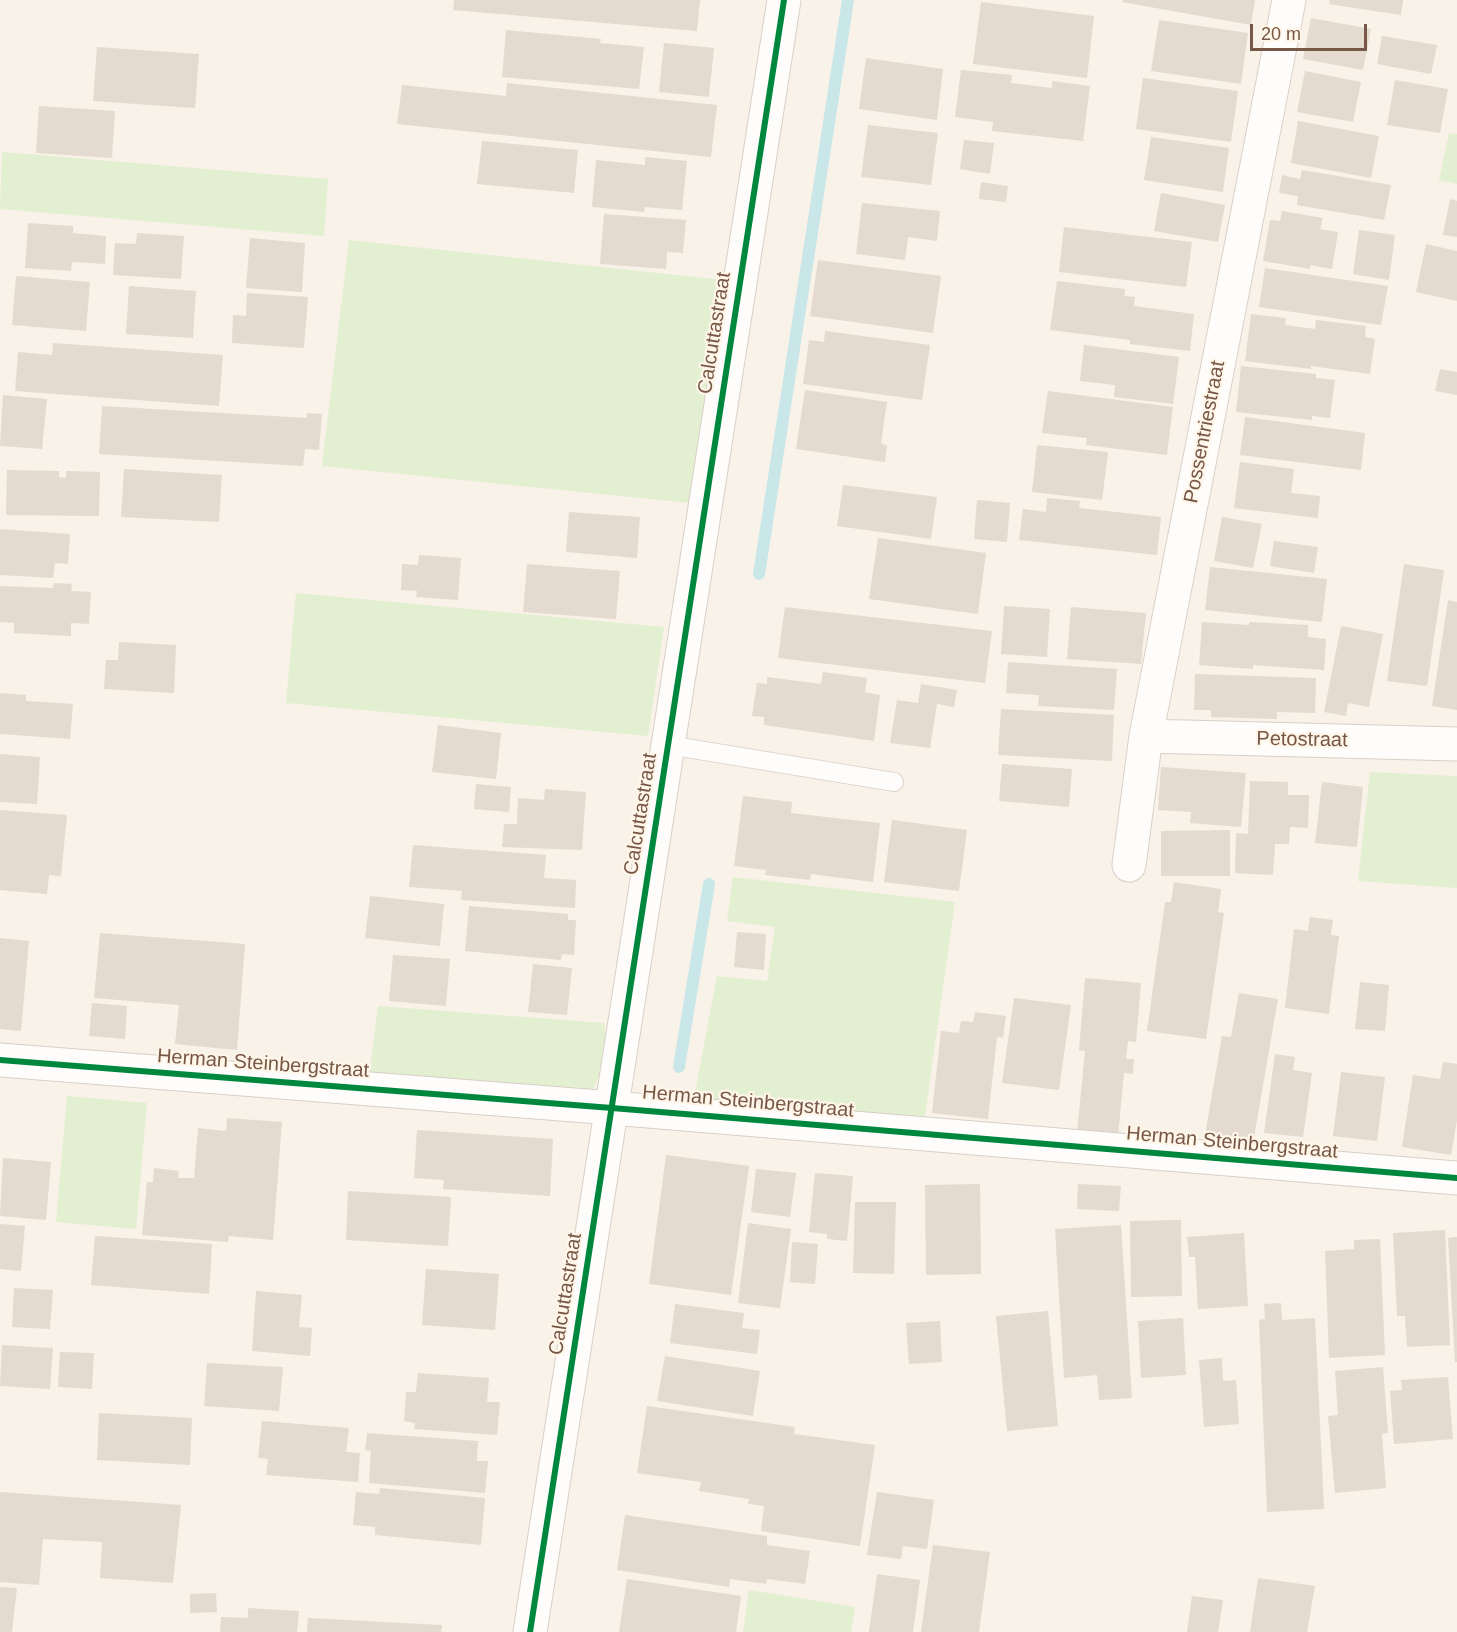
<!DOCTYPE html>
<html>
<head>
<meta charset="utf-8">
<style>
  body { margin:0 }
  #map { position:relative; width:1457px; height:1632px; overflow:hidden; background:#f8f2e8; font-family:Helvetica,sans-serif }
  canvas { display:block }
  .scale { position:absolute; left:1250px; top:24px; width:117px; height:27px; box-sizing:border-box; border:3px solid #775746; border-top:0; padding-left:8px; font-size:18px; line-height:21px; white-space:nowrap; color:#775746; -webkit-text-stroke:4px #fff6e9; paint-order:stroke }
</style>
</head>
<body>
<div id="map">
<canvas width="1457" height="1632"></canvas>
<div class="scale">20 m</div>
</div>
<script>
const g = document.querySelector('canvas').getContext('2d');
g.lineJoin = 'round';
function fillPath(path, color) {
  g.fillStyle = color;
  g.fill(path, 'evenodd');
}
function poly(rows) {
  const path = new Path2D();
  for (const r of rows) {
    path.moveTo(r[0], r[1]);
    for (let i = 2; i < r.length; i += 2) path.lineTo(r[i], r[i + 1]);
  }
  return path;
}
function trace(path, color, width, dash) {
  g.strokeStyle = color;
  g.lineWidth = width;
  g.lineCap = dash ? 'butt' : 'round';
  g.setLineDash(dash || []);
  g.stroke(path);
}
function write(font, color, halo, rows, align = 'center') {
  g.font = font + ' Helvetica,sans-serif';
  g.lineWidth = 4.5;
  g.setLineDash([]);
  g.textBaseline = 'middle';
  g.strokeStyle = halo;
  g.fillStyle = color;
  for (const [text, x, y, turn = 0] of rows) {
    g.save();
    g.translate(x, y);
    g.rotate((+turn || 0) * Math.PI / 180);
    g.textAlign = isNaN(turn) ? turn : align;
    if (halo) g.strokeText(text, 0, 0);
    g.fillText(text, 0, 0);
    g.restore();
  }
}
const green = poly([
  [1449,133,1457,134,1457,184,1439,180],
  [2,152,328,179,324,236,0,209],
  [349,240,723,280,691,503,322,466],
  [296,593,664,627,648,736,286,703],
  [1370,772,1457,776,1457,888,1358,881],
  [733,877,955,902,924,1123,694,1098,717,976,767,981,775,927,727,921],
  [378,1006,604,1023,606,1037,600,1073,593,1089,579,1093,369,1078],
  [67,1096,147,1103,136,1229,56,1222],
  [749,1590,855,1607,851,1632,743,1632]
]);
const stream = poly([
  [759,574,848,0],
  [679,1067,709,884]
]);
const building = poly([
  [454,0,700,0,697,31,453,10],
  [1123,0,1255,0,1251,25,1122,2],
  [1330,0,1403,0,1401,15,1329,4],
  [981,2,1094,16,1087,78,973,64],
  [1311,18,1371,29,1363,70,1303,59],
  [1159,20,1248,33,1241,84,1151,71],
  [506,30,601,39,600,43,644,47,639,89,502,77],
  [1382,36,1437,45,1431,74,1377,64],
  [664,43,714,48,709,97,659,92],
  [97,47,199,54,195,108,93,101],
  [866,58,943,69,937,120,859,109],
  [961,70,1012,75,1011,83,1052,88,1052,81,1090,86,1083,141,992,131,993,122,955,117],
  [1305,71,1361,82,1353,122,1297,112],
  [1143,78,1238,91,1231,142,1136,129],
  [1395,80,1448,89,1440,133,1387,125],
  [507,83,717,105,711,157,397,124,402,85,506,96],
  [39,106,115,111,112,158,36,153],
  [1298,121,1379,136,1371,178,1291,163],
  [868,125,938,133,931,185,861,177],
  [1151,137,1229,148,1223,192,1144,180],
  [964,140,994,143,990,174,960,169],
  [482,141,578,150,574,193,477,184],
  [645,157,687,161,682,210,645,207,644,212,592,207,596,160,645,165],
  [1302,170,1391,185,1384,220,1297,205,1298,196,1279,193,1282,175,1300,179],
  [981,182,1008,186,1006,202,979,199],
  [1161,193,1225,205,1218,242,1154,231],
  [1450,199,1457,201,1457,237,1443,235],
  [862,203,940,211,937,241,908,237,905,260,856,254],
  [1282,211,1323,218,1320,229,1338,232,1332,269,1310,265,1310,269,1263,261,1270,220,1280,221],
  [604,214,686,220,683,253,667,252,666,269,600,264],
  [28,223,73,226,73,233,106,236,105,264,72,262,71,271,25,268],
  [1064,227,1192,242,1186,287,1059,272],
  [1359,230,1395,235,1389,280,1353,274],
  [137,233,184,236,181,279,113,275,115,243,136,244],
  [250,238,305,243,302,292,246,288],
  [1426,244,1457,251,1457,301,1416,292],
  [818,260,941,276,933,333,810,316],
  [1265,268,1388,286,1381,325,1259,307],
  [16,276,90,282,86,331,12,325],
  [1057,281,1125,289,1124,296,1135,297,1134,306,1194,314,1190,351,1130,344,1130,340,1050,330],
  [129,286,196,291,193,338,126,334],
  [247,293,308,297,304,348,232,343,233,315,246,316],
  [1251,314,1286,318,1285,325,1315,329,1316,320,1366,326,1365,337,1375,339,1370,374,1311,366,1311,369,1245,361],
  [825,331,930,345,922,400,803,384,809,340,824,342],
  [53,343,223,355,219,406,15,391,18,352,52,355],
  [1084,345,1179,357,1173,404,1114,397,1115,385,1080,381],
  [1241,366,1316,374,1316,378,1335,380,1330,418,1312,416,1312,420,1236,412],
  [1440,369,1457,372,1457,395,1435,391],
  [805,390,887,402,881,443,887,446,885,462,796,449],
  [1048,391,1173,407,1167,455,1086,445,1087,438,1042,433],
  [3,395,47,399,42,449,0,446],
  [102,406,307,418,307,413,322,414,319,450,305,449,303,466,99,454],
  [1245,417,1365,433,1361,470,1240,455],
  [1037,445,1108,452,1102,500,1032,492],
  [1240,462,1294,469,1291,493,1320,496,1318,518,1234,508],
  [124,469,222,475,219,522,121,517],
  [7,470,59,471,59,477,66,478,66,471,100,472,99,516,6,515],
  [843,485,937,497,931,539,837,526],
  [1047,498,1080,501,1079,508,1161,517,1157,555,1019,540,1023,509,1046,512],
  [977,500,1010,503,1007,542,974,539],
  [569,512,640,517,637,558,566,552],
  [1222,517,1262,524,1253,568,1214,561],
  [0,529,70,534,68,564,55,563,53,578,0,575],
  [878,538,986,553,978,614,869,599],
  [1274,541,1318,547,1314,573,1270,566],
  [419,555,461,558,458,600,416,597,417,591,401,590,402,564,418,565],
  [527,564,620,571,616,619,523,612],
  [1404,564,1444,570,1427,686,1387,681],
  [1210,567,1327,579,1322,622,1205,610],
  [54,583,72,584,71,591,91,592,89,624,71,623,71,636,14,633,14,623,0,622,0,586,53,588],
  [1448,600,1457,602,1457,710,1432,706],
  [1004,606,1050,609,1047,657,1001,654],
  [785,607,992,631,985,683,778,658],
  [1071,607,1146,613,1141,664,1067,659],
  [1202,622,1249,625,1249,622,1308,625,1308,637,1326,639,1324,670,1253,665,1253,669,1199,665],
  [1341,626,1383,634,1369,707,1348,703,1346,716,1324,712],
  [119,642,176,645,174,693,104,689,106,660,118,660],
  [1008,662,1117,669,1114,710,1038,706,1039,695,1006,693],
  [823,672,867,678,865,692,880,695,874,741,764,725,764,717,752,716,757,683,767,684,767,677,821,684],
  [1195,674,1316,678,1315,713,1277,712,1277,719,1211,717,1211,710,1194,710],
  [921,684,957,690,954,707,937,704,930,748,890,743,897,700,918,703],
  [0,693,26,695,26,701,73,704,70,739,0,734],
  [1001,709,1114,715,1112,761,998,755],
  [438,725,501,733,496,779,432,772],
  [0,754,40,757,37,804,0,802],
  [1002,764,1072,769,1069,807,999,801],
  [1161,767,1246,773,1241,827,1190,823,1191,812,1158,810],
  [1250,781,1288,782,1288,795,1309,795,1308,828,1290,827,1289,844,1275,844,1273,875,1235,873,1236,833,1248,834],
  [1322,782,1363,787,1357,847,1315,843],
  [476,784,511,787,509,812,474,809],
  [545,789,586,792,582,850,502,847,504,824,517,824,518,798,544,800],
  [743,796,792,802,791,813,880,823,873,882,811,874,810,880,765,875,766,870,734,866],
  [0,810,67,815,61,876,49,875,47,894,0,890],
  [892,820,967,830,959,891,884,882],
  [1230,830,1230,876,1161,876,1161,831],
  [413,845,546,855,544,878,576,880,575,908,461,900,462,891,409,887],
  [1174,882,1221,889,1218,912,1224,913,1206,1039,1147,1031,1165,902,1171,902],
  [370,896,444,904,440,946,365,938],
  [469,906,568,914,568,920,576,920,574,955,562,954,561,960,465,951],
  [1310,917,1333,920,1331,935,1339,936,1329,1014,1285,1008,1294,929,1308,931],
  [737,932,766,934,764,970,734,967],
  [100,933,245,944,237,1050,175,1044,179,1005,94,998],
  [0,938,29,941,21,1031,0,1029],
  [393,955,450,959,446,1006,389,1001],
  [533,964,572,968,567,1015,528,1012],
  [1085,978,1141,983,1136,1042,1128,1041,1126,1059,1134,1059,1133,1074,1124,1073,1118,1136,1077,1133,1085,1051,1079,1050],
  [1360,982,1389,985,1385,1031,1355,1029],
  [1239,993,1278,999,1253,1143,1205,1135,1222,1036,1231,1037],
  [1014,998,1071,1005,1059,1090,1002,1083],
  [92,1003,127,1006,125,1039,89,1036],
  [975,1012,1006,1016,1003,1038,997,1037,988,1119,932,1113,941,1031,959,1033,961,1021,973,1022],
  [1275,1054,1295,1057,1293,1070,1312,1073,1303,1137,1264,1133],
  [1443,1062,1457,1064,1457,1120,1451,1155,1402,1147,1413,1075,1440,1079],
  [1341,1072,1385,1077,1377,1141,1333,1136],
  [227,1118,282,1122,273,1240,229,1236,228,1242,142,1235,147,1182,153,1182,154,1168,179,1171,178,1178,194,1178,198,1128,226,1131],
  [417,1130,553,1139,550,1196,443,1189,444,1180,414,1178],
  [666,1155,749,1166,731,1295,649,1284],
  [3,1158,51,1162,46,1220,0,1216],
  [756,1169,796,1173,790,1217,751,1212],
  [815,1173,853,1176,847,1241,827,1239,827,1234,809,1232],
  [980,1184,981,1274,926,1275,925,1185],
  [1078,1184,1121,1186,1119,1211,1077,1209],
  [348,1191,451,1197,448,1246,346,1240],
  [855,1202,896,1202,894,1274,853,1273],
  [1181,1220,1182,1296,1131,1297,1130,1221],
  [748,1223,791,1229,780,1308,738,1303],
  [0,1224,25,1226,21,1271,0,1269],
  [1121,1225,1132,1398,1099,1400,1097,1375,1064,1378,1055,1229],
  [1445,1230,1450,1345,1407,1347,1405,1316,1397,1316,1393,1233],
  [1244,1233,1248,1306,1198,1309,1195,1257,1189,1257,1187,1237],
  [95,1236,212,1244,209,1294,91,1285],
  [1457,1237,1457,1362,1455,1362,1448,1238],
  [1380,1239,1385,1355,1329,1358,1325,1251,1354,1249,1354,1240],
  [792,1242,818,1244,815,1284,790,1282],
  [426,1269,499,1274,495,1330,422,1325],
  [14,1288,53,1290,50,1329,12,1327],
  [256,1291,302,1295,299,1327,312,1328,310,1356,252,1351],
  [1281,1303,1282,1320,1315,1318,1324,1509,1267,1512,1259,1320,1265,1319,1264,1304],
  [675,1304,744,1313,742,1328,760,1330,757,1354,670,1343],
  [1048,1311,1058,1426,1007,1431,996,1316],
  [1183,1318,1186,1375,1141,1378,1138,1321],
  [940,1321,942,1362,909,1364,906,1323],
  [2,1345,53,1348,50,1389,0,1386],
  [60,1352,94,1353,92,1389,58,1387],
  [665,1356,760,1371,753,1416,657,1401],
  [1222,1358,1223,1381,1236,1380,1239,1424,1204,1427,1199,1360],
  [207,1363,283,1367,279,1411,204,1406],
  [1383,1367,1388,1433,1382,1434,1386,1488,1335,1493,1328,1416,1338,1415,1335,1371],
  [418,1373,489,1378,487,1402,500,1402,497,1435,414,1429,415,1423,404,1421,406,1392,416,1392],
  [1448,1377,1453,1439,1394,1444,1390,1391,1402,1390,1401,1380],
  [647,1406,795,1427,794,1434,875,1445,860,1546,761,1531,764,1506,748,1504,749,1499,699,1491,701,1482,637,1473],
  [99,1413,192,1418,190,1465,97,1460],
  [262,1421,349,1428,346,1452,360,1453,358,1482,266,1475,268,1459,258,1458],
  [367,1433,478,1441,477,1461,488,1461,485,1493,369,1483,371,1451,365,1450],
  [380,1488,485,1498,481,1545,375,1535,375,1527,353,1525,356,1492,379,1494],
  [0,1492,181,1505,173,1583,100,1578,102,1542,43,1539,39,1585,0,1582],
  [877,1492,934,1500,927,1549,903,1546,901,1559,867,1555],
  [625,1515,767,1536,767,1545,810,1551,805,1584,767,1579,766,1584,730,1579,729,1587,617,1570],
  [933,1545,990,1552,979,1632,921,1632],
  [877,1574,920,1580,913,1632,869,1632],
  [1258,1578,1315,1586,1307,1632,1250,1632],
  [627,1579,741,1596,736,1632,619,1632],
  [0,1587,17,1588,12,1632,0,1632],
  [216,1593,217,1612,190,1613,190,1594],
  [1192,1596,1223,1600,1218,1632,1187,1632],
  [248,1608,299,1611,297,1632,220,1632,221,1617,248,1618],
  [308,1618,442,1625,441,1632,307,1632]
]);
const service = poly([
  [668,745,894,782]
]);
const minor = poly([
  [1146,736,1457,744],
  [1129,865,1146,736,1289,0],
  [0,1060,612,1108,1457,1178]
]);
const tertiary = poly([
  [530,1632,784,0]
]);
const cycleway = poly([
  [0,1060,612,1108,1457,1178],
  [530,1632,784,0]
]);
const streetNames = [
  ["Calcuttastraat",715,333,-81],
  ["Possentriestraat",1205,432,-79],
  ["Petostraat",1302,740,1],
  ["Calcuttastraat",641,814,-81],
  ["Herman Steinbergstraat",263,1064,4],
  ["Herman Steinbergstraat",748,1102,5],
  ["Herman Steinbergstraat",1232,1143,5],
  ["Calcuttastraat",566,1294,-81]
];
fillPath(green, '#e3efd1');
trace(stream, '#c9e7e9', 12);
fillPath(building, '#e4dacf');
trace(service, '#d9cfc6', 20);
trace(minor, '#d9cfc6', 35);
trace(tertiary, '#d9cfc6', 35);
trace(service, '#fefdfc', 18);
trace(minor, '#fefdfc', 33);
trace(tertiary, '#fefdfc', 33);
trace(cycleway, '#00873e', 6);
write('20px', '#775746', '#fff6e9', streetNames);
</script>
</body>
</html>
